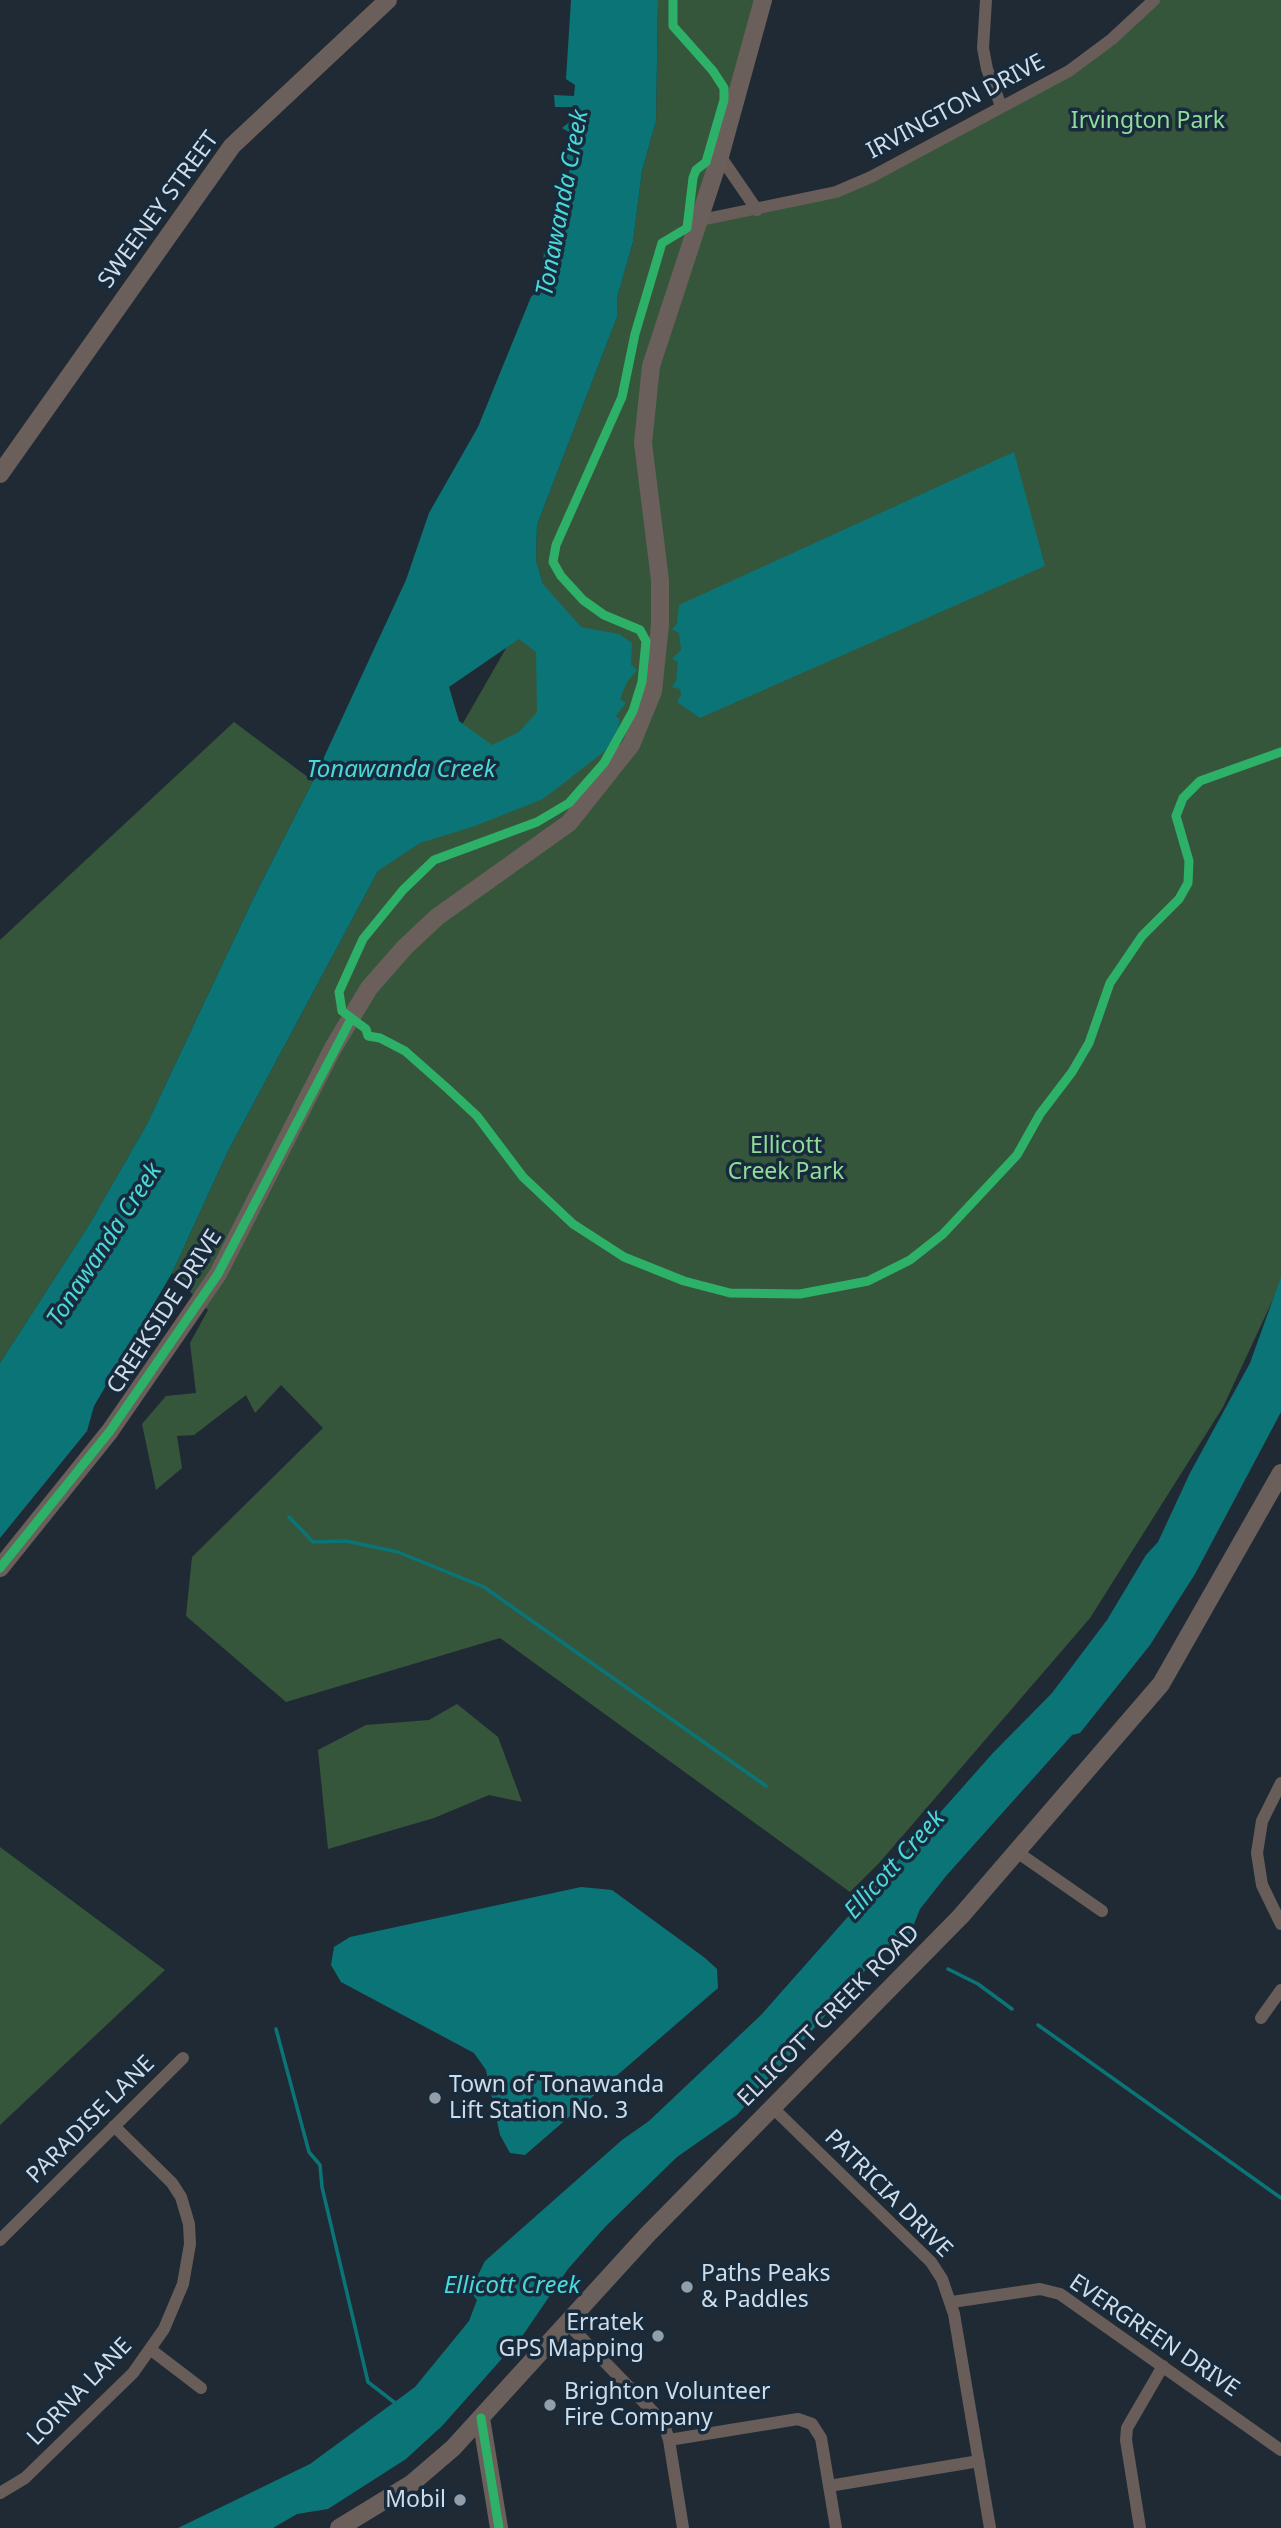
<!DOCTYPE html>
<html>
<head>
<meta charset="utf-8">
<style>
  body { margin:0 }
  canvas { display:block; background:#202a34 }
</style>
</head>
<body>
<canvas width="1281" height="2528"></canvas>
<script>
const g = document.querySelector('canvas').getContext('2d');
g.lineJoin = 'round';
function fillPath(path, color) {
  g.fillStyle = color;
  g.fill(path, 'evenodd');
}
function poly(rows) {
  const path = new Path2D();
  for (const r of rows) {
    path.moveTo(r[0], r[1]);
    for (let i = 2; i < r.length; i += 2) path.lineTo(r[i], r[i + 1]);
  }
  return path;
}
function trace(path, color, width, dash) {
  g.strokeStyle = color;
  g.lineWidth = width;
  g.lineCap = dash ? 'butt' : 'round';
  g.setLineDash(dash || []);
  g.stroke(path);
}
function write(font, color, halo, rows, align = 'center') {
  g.font = font + ' "Noto Sans",sans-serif';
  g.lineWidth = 7;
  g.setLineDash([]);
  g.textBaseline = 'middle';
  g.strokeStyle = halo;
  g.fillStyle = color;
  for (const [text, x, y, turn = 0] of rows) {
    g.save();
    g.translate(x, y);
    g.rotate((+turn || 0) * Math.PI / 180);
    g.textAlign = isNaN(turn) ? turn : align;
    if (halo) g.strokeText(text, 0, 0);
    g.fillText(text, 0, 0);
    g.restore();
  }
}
const green = poly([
  [658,0,766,0,701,219,836,192,1069,71,1154,0,1281,0,1281,1282,1223,1407,1090,1618,880,1862,850,1892,500,1638,286,1702,186,1616,192,1557,323,1428,281,1385,255,1413,246,1395,194,1435,177,1436,182,1468,156,1490,142,1424,166,1396,196,1393,190,1343,208,1310,172,1273,228,1151,378,871,543,584,536,560,537,525,617,317,617,298,633,242,642,171,656,121],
  [234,722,313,781,255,895,147,1124,89,1225,0,1363,0,940],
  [457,1704,498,1737,522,1802,489,1795,434,1818,328,1849,318,1750,366,1725,429,1720],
  [0,1847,165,1970,0,2125]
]);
const water = poly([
  [571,0,658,0,656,121,642,171,633,242,617,298,617,317,537,525,536,560,543,584,581,627,619,634,632,643,631,665,637,670,627,682,620,699,626,703,616,716,620,720,617,732,605,751,543,799,475,826,420,843,378,871,228,1151,172,1273,94,1406,87,1431,0,1538,0,1363,89,1225,147,1124,255,895,313,781,406,580,429,513,478,427,531,297,541,288,544,251,551,246,571,164,562,158,569,132,562,128,572,120,573,107,555,107,554,95,574,96,575,85,566,79],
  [519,639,536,652,537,712,519,732,492,745,459,721,449,687],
  [1014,452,1045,566,700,718,677,702,681,695,680,689,672,687,676,681,678,662,672,659,681,650,679,633,672,629,677,624,679,605],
  [1281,1277,1281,1412,1195,1574,1150,1645,1080,1733,1072,1735,946,1876,920,1909,910,1934,871,1964,737,2115,677,2157,605,2227,568,2269,523,2335,442,2426,406,2459,328,2509,297,2514,273,2528,178,2528,310,2464,415,2387,469,2321,477,2300,473,2295,475,2281,485,2261,622,2140,649,2121,761,2015,992,1754,1052,1693,1107,1620,1146,1555,1158,1542,1190,1473,1250,1363],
  [581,1887,612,1890,705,1958,717,1969,718,1988,525,2155,510,2153,500,2135,486,2070,474,2053,341,1982,331,1965,334,1947,350,1937]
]);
const stream = poly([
  [289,1517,313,1542,346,1541,398,1552,484,1587,766,1786],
  [948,1969,978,1984,1012,2009],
  [1038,2025,1281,2198],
  [276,2029,309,2152,320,2165,322,2187,368,2382,394,2402]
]);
const street = poly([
  [986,0,983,48,987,69,1001,106],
  [720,156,757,210],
  [701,220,836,192,871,177,1069,71,1112,39,1154,0],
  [1281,1783,1262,1821,1257,1853,1262,1885,1281,1924],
  [1017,1852,1102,1911],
  [1261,2018,1281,1990],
  [773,2108,931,2262,942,2279,954,2314,990,2528],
  [0,2240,183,2058],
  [952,2302,1040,2289,1060,2294,1281,2450],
  [566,2322,663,2422,669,2440,683,2528],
  [150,2349,201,2388],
  [669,2440,798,2419,812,2424,821,2438,836,2528],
  [829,2486,979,2461],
  [0,2493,25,2478,133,2373,164,2329,183,2284,190,2244,189,2224,181,2197,172,2183,114,2126],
  [1140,2528,1126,2440,1127,2428,1163,2366]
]);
const secondary = poly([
  [0,474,232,146,388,0],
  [0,1568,110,1431,218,1274,333,1048,369,988,405,947,437,917,569,823,631,745,653,691,660,625,660,580,643,443,651,366,720,156,763,0],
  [481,2418,499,2528],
  [339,2528,411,2484,453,2448,648,2234,961,1916,1161,1684,1281,1473]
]);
const cycleway = poly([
  [673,0,673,26,713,71,724,88,724,100,706,162,696,170,693,178,687,228,662,243,635,334,622,397,556,545,553,562,561,576,583,600,604,615,640,630,646,641,642,682,633,711,604,763,569,803,537,822,434,860,403,890,363,939,339,992,342,1011,366,1029,368,1036,380,1038,405,1051,448,1089,477,1116,523,1177,573,1224,624,1257,684,1281,730,1293,800,1294,868,1281,910,1260,943,1234,1017,1155,1040,1114,1072,1072,1089,1043,1110,983,1142,936,1179,899,1188,883,1189,861,1176,816,1183,798,1200,781,1281,752],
  [0,1568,110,1431,218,1274,351,1019],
  [481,2418,499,2528]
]);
const markers = [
  [435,2098,7,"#929ea8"],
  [687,2287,7,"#929ea8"],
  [658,2336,7,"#929ea8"],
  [550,2405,7,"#929ea8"],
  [460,2500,7,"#929ea8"]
];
const streetNames = [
  ["IRVINGTON DRIVE",956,107,-28],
  ["SWEENEY STREET",159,210,-54],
  ["CREEKSIDE DRIVE",165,1312,-57],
  ["ELLICOTT CREEK ROAD",829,2016,-45],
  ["PARADISE LANE",91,2120,-45],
  ["PATRICIA DRIVE",888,2194,45],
  ["EVERGREEN DRIVE",1154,2336,34],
  ["LORNA LANE",80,2392,-46]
];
const parkNames = [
  ["Irvington Park",1148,121],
  ["Ellicott",786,1146],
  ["Creek Park",786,1172]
];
const poiNames = [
  ["Town of Tonawanda",449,2085],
  ["Lift Station No. 3",449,2111],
  ["Paths Peaks",701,2274],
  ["& Paddles",701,2300],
  ["Erratek",644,2323,"right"],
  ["GPS Mapping",644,2349,"right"],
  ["Brighton Volunteer",564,2392],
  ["Fire Company",564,2418],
  ["Mobil",446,2500,"right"]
];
const waterNames = [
  ["Tonawanda Creek",563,203,-79],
  ["Tonawanda Creek",401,770],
  ["Tonawanda Creek",105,1245,-57],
  ["Ellicott Creek",895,1865,-48],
  ["Ellicott Creek",512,2286]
];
fillPath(green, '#36563c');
fillPath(water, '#0b7476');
trace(stream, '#0b7476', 3.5);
trace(street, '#695d59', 12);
trace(secondary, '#6b5f5b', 18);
trace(cycleway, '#2db169', 9);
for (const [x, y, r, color] of markers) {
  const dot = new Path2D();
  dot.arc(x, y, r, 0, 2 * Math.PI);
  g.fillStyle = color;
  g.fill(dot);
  trace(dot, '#182b3c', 2.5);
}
write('23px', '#d0dce7', '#182b3c', streetNames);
write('23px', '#92dc9a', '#182b3c', parkNames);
write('23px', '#d0dce7', '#182b3c', poiNames, 'left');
write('italic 24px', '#4bd8d9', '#182b3c', waterNames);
</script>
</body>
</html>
